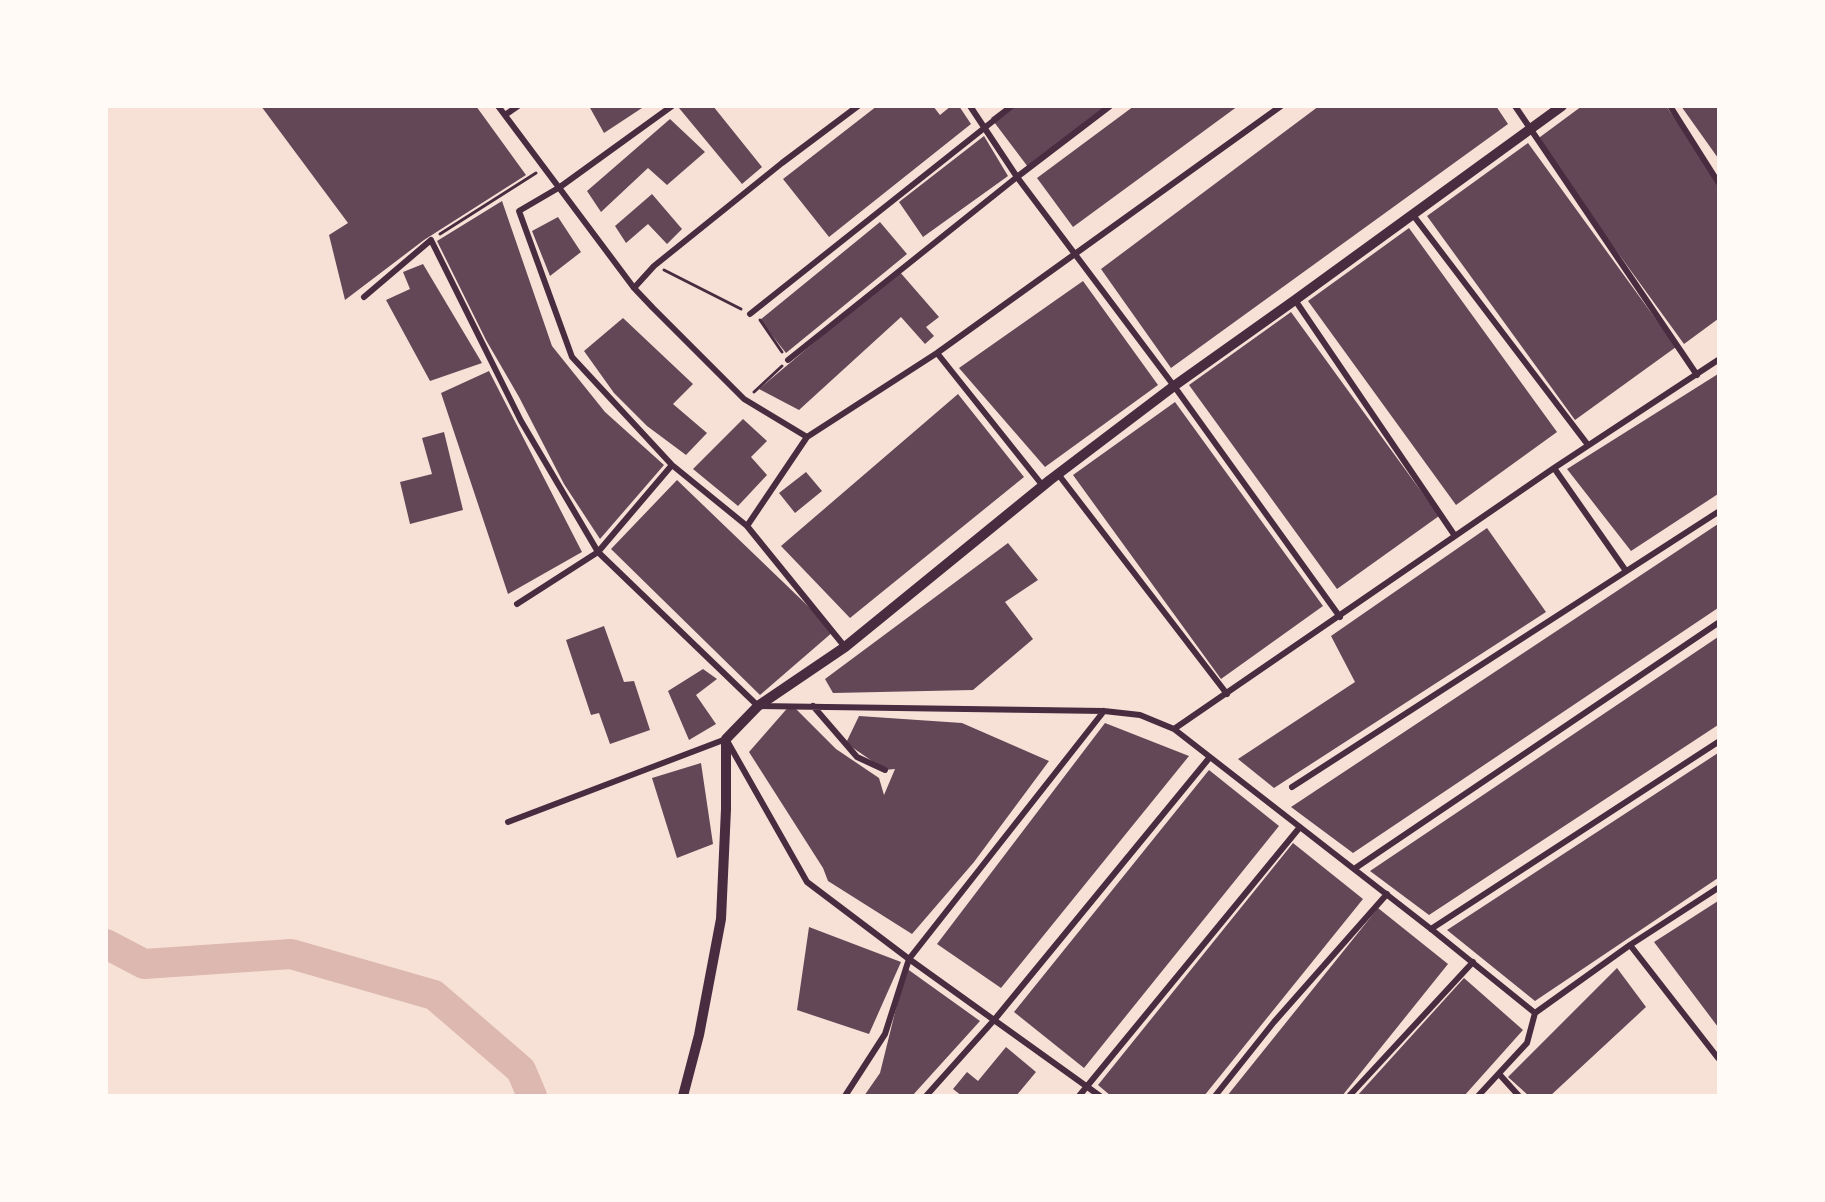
<!DOCTYPE html>
<html>
<head>
<meta charset="utf-8">
<style>
  body { margin:0 }
  #map { position:relative; width:1825px; height:1202px; overflow:hidden; background:#f7e1d7; font-family:"Exo 2",sans-serif }
  canvas { display:block }
  .frame { position:absolute; inset:0; border:108px solid #fffaf5; pointer-events:none }
</style>
</head>
<body>
<div id="map">
<canvas width="1825" height="1202"></canvas>
<div class="frame"></div>
</div>
<script>
const g = document.querySelector('canvas').getContext('2d');
g.lineJoin = 'round';
function poly(rows) {
  const path = new Path2D();
  for (const r of rows) {
    path.moveTo(r[0], r[1]);
    for (let i = 2; i < r.length; i += 2) path.lineTo(r[i], r[i + 1]);
  }
  return path;
}
function trace(path, color, width, dash) {
  g.strokeStyle = color;
  g.lineWidth = width;
  g.lineCap = dash ? 'butt' : 'round';
  g.setLineDash(dash || []);
  g.stroke(path);
}
function fillPath(path, color) {
  g.fillStyle = color;
  g.fill(path, 'evenodd');
}
const river = poly([
  [106,944,144,964,291,954,434,995,521,1070,532,1096]
]);
const building = poly([
  [261,106,476,106,526,175,424,240,345,300,329,235,348,223],
  [589,106,645,106,604,133],
  [682,106,713,106,762,167,742,184,679,108],
  [877,106,933,106,940,115,951,106,959,106,971,124,829,237,783,179],
  [1007,106,1110,106,1028,167,991,118],
  [1134,106,1238,106,1073,227,1037,178],
  [1319,106,1496,106,1508,124,1171,368,1101,269],
  [1582,106,1666,106,1718,179,1718,319,1684,344,1536,140],
  [1681,106,1718,106,1718,158],
  [670,119,705,152,667,185,648,168,601,212,587,191],
  [984,136,1008,176,923,237,899,202],
  [1528,143,1676,347,1575,420,1427,216],
  [652,194,682,229,667,244,648,224,626,243,615,226],
  [502,201,552,346,605,412,664,465,600,539,564,484,519,397,486,340,437,241],
  [558,217,581,252,550,276,532,231],
  [880,222,907,254,786,353,760,320],
  [1409,228,1557,432,1456,505,1308,301],
  [423,264,482,363,430,381,386,300,410,289,403,272],
  [899,271,939,317,926,327,934,336,925,344,901,317,799,410,759,389],
  [1083,281,1158,385,1045,467,959,368],
  [1291,312,1439,516,1337,589,1189,385],
  [623,318,693,384,673,404,707,433,686,455,647,426,614,393,584,351],
  [489,371,582,552,508,594,441,393],
  [1718,374,1718,494,1631,551,1567,469],
  [958,394,1024,477,850,618,781,546],
  [1175,402,1323,606,1221,679,1073,475],
  [743,419,767,441,751,457,767,475,738,506,693,469],
  [444,432,463,510,410,524,400,482,432,474,422,438],
  [806,472,822,491,795,513,779,493],
  [677,480,834,631,760,695,611,549],
  [1718,524,1718,608,1353,853,1291,807],
  [1487,528,1546,612,1274,788,1238,759,1355,682,1331,636],
  [1008,543,1038,580,1005,602,1033,639,973,690,833,693,825,679],
  [604,626,624,682,634,681,650,730,610,744,599,713,591,715,566,640],
  [1718,637,1718,725,1429,915,1370,871],
  [703,669,717,679,696,695,716,724,689,740,668,691],
  [791,704,836,749,879,778,884,795,895,769,885,770,846,743,859,716,962,723,1049,761,974,862,912,934,828,881,823,868,749,752],
  [1105,723,1189,756,1001,988,937,944],
  [1718,753,1718,878,1535,1001,1447,930],
  [701,763,713,844,677,858,652,778],
  [1209,770,1279,826,1084,1068,1014,1012],
  [1293,843,1363,899,1204,1096,1111,1096,1098,1085],
  [1718,901,1718,1027,1654,942],
  [1378,908,1448,964,1342,1096,1227,1096],
  [809,927,901,962,869,1034,797,1010],
  [906,968,980,1021,912,1096,864,1096,880,1073],
  [1617,968,1646,1007,1550,1096,1529,1096,1508,1077],
  [1464,978,1523,1030,1464,1096,1357,1096],
  [1006,1047,1036,1072,1016,1096,962,1096,953,1089,967,1072,978,1081]
]);
const path = poly([
  [440,234,536,173],
  [664,270,741,309],
  [760,320,782,352],
  [754,392,782,366]
]);
const minor = poly([
  [498,106,634,288,653,308,744,399,807,437,937,353,1281,106],
  [672,106,560,187,519,211,572,357,672,465,747,526,845,647],
  [970,106,1017,177,1174,386,1340,617],
  [1515,106,1697,375],
  [1670,106,1718,182],
  [505,115,518,106],
  [1413,215,1588,445],
  [634,288,654,266,782,163,858,106],
  [364,297,431,240,521,421,598,552,758,706,1104,711,1140,715,1174,729,1431,929,1535,1013,1527,1043,1478,1096],
  [1295,300,1455,536],
  [750,314,1012,106],
  [937,353,1043,486],
  [788,360,1017,177,1110,106],
  [1554,468,1626,571],
  [1058,474,1227,694],
  [747,526,807,437],
  [517,604,598,552,672,465],
  [813,706,857,757,885,770],
  [1174,729,1554,468,1718,360],
  [1292,787,1718,512],
  [508,822,726,739,807,882,909,959,1100,1096],
  [1354,869,1718,623],
  [1431,929,1718,742],
  [1630,945,1718,1058],
  [1535,1013,1630,945,1718,888],
  [1500,1075,1519,1096],
  [845,1096,885,1034,909,959,1104,711],
  [926,1096,995,1019,1210,757],
  [1079,1096,1300,827],
  [1215,1096,1274,1022,1387,894],
  [1349,1096,1473,962]
]);
const tertiary = poly([
  [683,1096,699,1035,721,919,726,809,726,739,758,706,845,647,1050,480,1174,386,1295,300,1562,106]
]);
trace(river, '#dcb8b0', 30);
fillPath(building, '#644757');
trace(path, '#4a2c40', 3);
trace(minor, '#4a2c40', 6);
trace(tertiary, '#4a2c40', 10);
</script>
</body>
</html>
